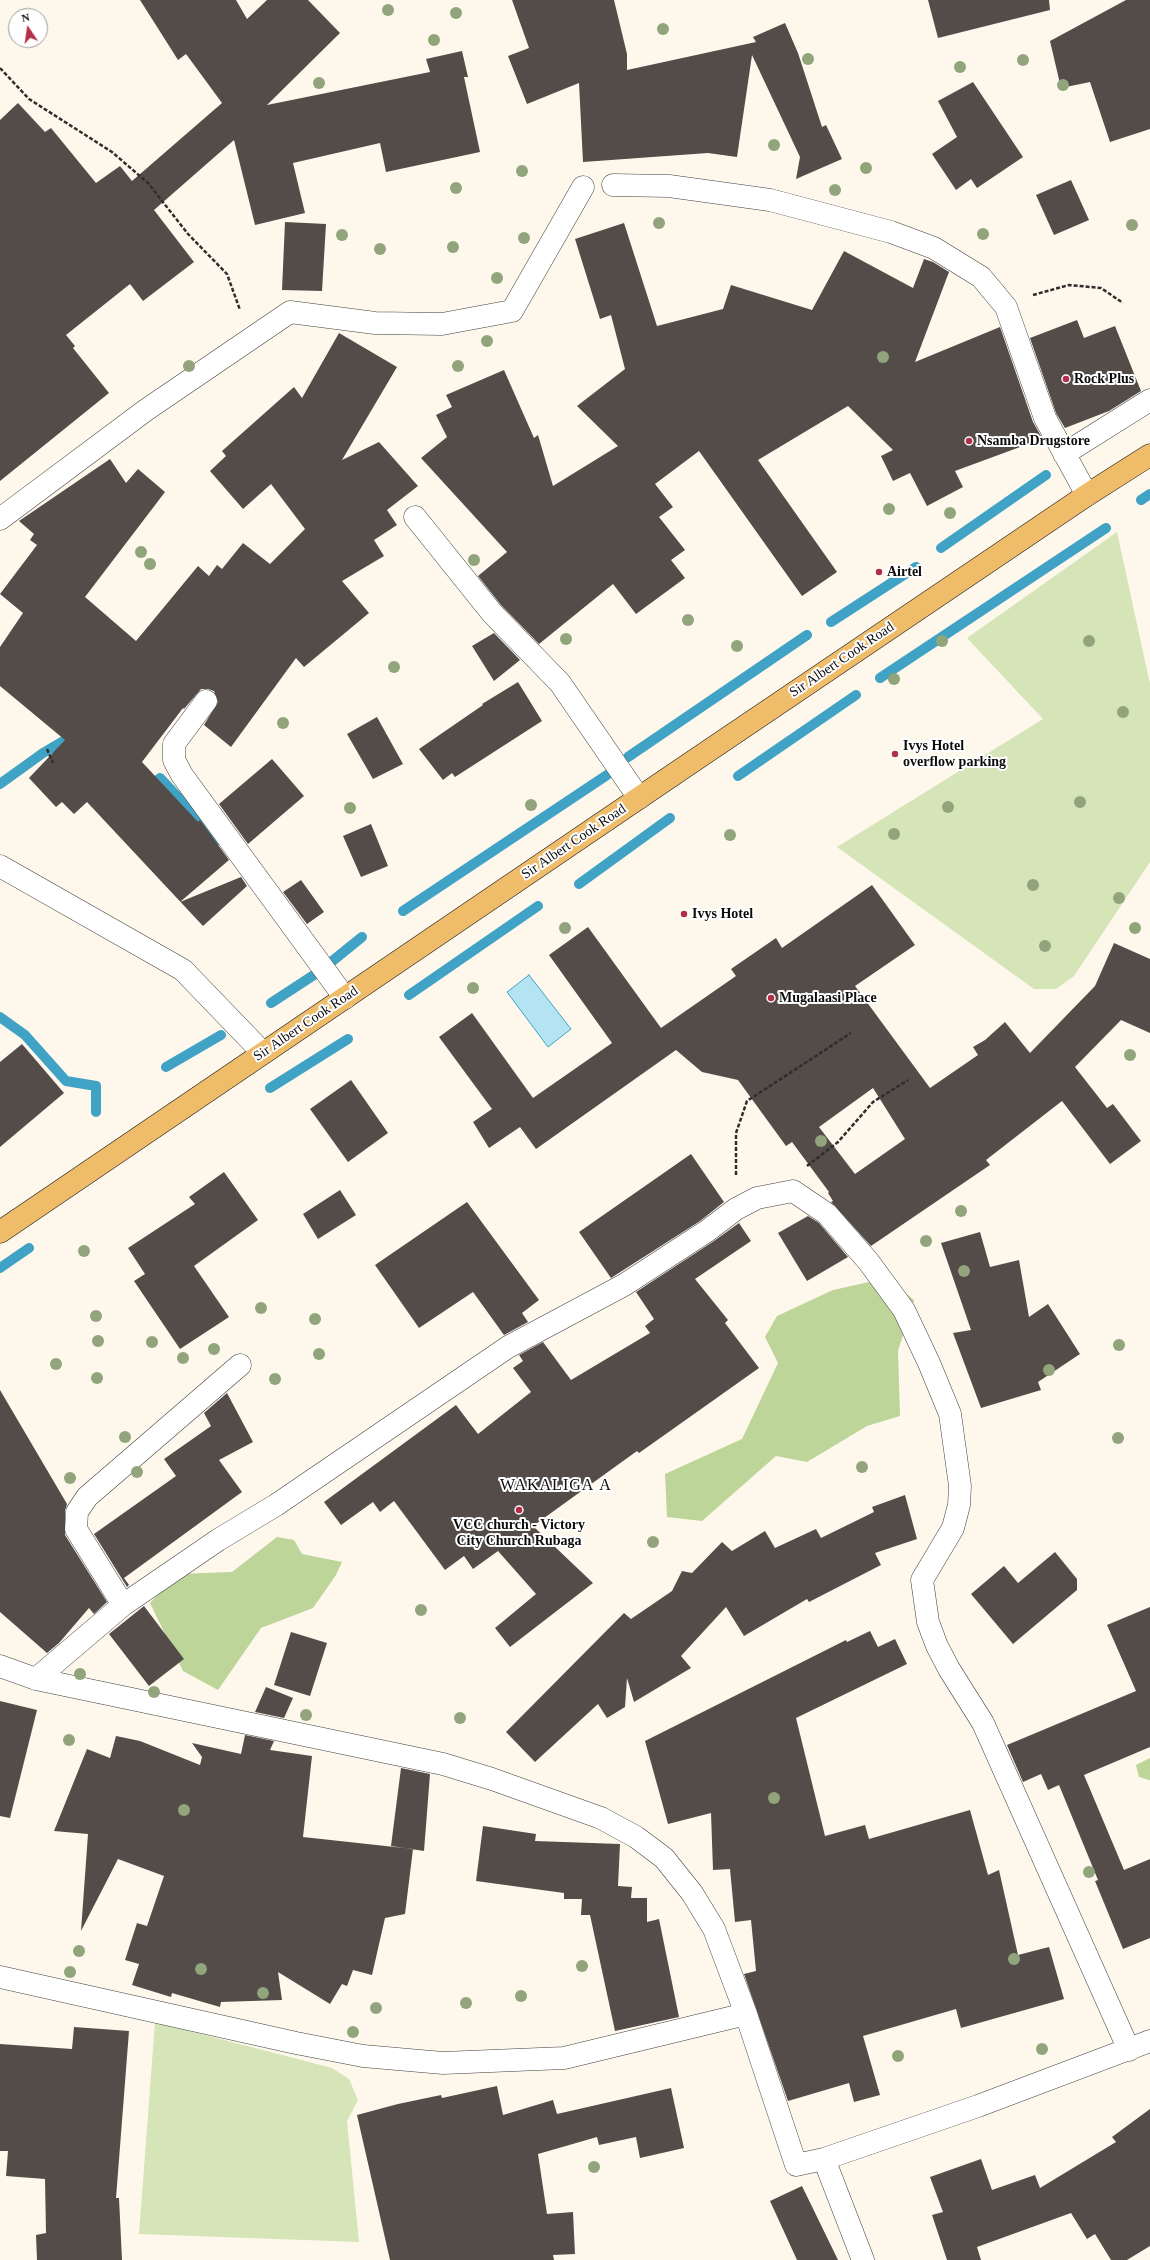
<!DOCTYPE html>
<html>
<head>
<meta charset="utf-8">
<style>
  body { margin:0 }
  #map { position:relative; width:1150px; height:2260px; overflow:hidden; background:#fef8ec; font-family:Georgia,serif }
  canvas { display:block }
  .north { position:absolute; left:8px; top:8px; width:40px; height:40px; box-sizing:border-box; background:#fff; border:1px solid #9e9e9e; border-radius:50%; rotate:347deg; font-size:11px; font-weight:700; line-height:16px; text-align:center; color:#0c0c0c }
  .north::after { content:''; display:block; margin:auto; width:14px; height:18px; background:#b22e47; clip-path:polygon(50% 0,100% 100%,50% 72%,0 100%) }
</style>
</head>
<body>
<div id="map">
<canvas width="1150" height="2260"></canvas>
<div class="north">N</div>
</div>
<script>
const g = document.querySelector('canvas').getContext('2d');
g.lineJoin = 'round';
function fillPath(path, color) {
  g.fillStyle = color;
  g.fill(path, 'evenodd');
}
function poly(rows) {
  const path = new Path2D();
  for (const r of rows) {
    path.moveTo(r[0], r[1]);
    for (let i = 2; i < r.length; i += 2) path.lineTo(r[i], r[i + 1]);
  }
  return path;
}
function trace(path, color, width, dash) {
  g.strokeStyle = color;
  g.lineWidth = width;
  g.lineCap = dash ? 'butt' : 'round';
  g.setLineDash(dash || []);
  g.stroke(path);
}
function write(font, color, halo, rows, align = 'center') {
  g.font = font + ' Georgia,serif';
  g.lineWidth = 4;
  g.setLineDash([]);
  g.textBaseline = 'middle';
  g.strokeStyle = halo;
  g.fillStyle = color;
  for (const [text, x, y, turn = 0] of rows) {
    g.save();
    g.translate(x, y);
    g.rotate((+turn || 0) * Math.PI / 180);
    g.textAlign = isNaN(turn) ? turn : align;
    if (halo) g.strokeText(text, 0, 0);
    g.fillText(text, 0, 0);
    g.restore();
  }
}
const green = poly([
  [1117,532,1150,684,1150,862,1074,976,1056,989,1034,989,837,847,1043,719,967,638],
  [155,2022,332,2068,349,2079,358,2100,347,2121,359,2242,139,2234]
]);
const forest = poly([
  [887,1278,914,1300,898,1351,900,1416,867,1426,807,1462,776,1456,702,1521,667,1517,665,1474,742,1439,778,1363,765,1337,777,1316,833,1290],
  [277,1537,294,1540,302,1554,342,1562,336,1575,313,1608,261,1628,218,1690,183,1671,150,1603,178,1574,232,1572],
  [1150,1758,1150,1780,1149,1780,1139,1777,1136,1765]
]);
const water = poly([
  [529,975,571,1029,548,1047,507,992,529,975]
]);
const stream = poly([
  [1141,500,1150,494],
  [941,548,1046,475],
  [831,622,916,567],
  [880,678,1106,528],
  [628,757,807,635],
  [738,776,856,695],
  [0,784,43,753,65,740,73,732],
  [148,788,160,778,218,840],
  [579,884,670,818],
  [403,911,607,775],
  [409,995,538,906],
  [271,1003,320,971,362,937],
  [0,1017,25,1035,66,1081,96,1086,96,1112],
  [166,1067,221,1035],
  [270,1088,348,1039],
  [0,1268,29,1248]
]);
const building = poly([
  [140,0,236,0,247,19,267,0,308,0,340,33,267,105,430,72,426,59,462,51,468,77,464,77,480,152,386,172,380,143,293,163,305,213,255,225,234,140,154,210,194,262,143,301,130,284,66,335,75,346,73,348,109,393,0,481,0,120,18,103,45,132,51,128,96,183,120,166,132,181,222,103,186,54,178,60],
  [512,0,614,0,627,54,627,70,756,42,753,37,785,23,798,53,822,127,826,125,842,159,796,179,800,157,752,55,737,157,708,153,583,162,579,83,527,104,508,56,529,48],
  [928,0,1049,0,1050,10,938,38],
  [1126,0,1150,0,1150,129,1110,142,1090,82,1061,88,1050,41],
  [973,82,1023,157,977,188,971,179,956,190,932,154,957,137,938,101],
  [1071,180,1089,220,1054,235,1036,195],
  [285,222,326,224,322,291,282,290],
  [624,223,657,326,723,309,731,285,812,310,844,251,913,288,924,259,933,262,949,272,915,362,1000,327,1033,422,1042,438,1039,440,955,471,963,487,927,506,910,473,893,481,881,456,893,450,848,406,758,460,837,572,802,596,699,451,655,484,673,507,659,517,685,550,671,560,685,578,636,614,613,584,539,644,501,605,478,576,507,552,421,458,447,437,436,415,452,407,446,395,504,370,534,438,538,435,553,486,618,446,577,406,625,369,611,315,600,319,575,239],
  [1077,320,1084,338,1115,326,1141,391,1109,411,1065,428,1056,413,1030,338],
  [339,333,397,367,342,460,379,442,418,486,387,510,397,525,374,540,384,556,342,581,369,613,304,667,296,658,231,747,204,725,218,702,214,691,208,689,201,689,184,709,183,708,142,762,198,822,200,820,229,860,180,902,241,877,247,886,203,926,87,802,74,814,62,802,56,807,29,778,65,740,0,686,0,647,23,613,0,594,37,545,30,540,34,534,19,521,110,459,126,483,138,469,165,492,85,597,136,641,198,566,209,576,217,565,222,569,243,543,270,564,305,529,271,484,243,509,210,471,226,456,222,451,294,387,302,398],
  [494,633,520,660,494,681,472,646],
  [518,682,542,721,455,777,452,773,443,780,419,749,483,705,482,704],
  [377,717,403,764,373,779,347,734],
  [272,759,304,796,248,844,219,804],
  [371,824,388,866,361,877,343,836],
  [301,880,324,912,307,924,283,892],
  [872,885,915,945,855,986,930,1088,978,1055,973,1047,985,1040,1005,1022,1030,1053,1095,986,1114,943,1150,959,1150,1033,1121,1020,1075,1067,1107,1108,1113,1104,1141,1141,1110,1164,1062,1101,986,1160,990,1165,871,1246,831,1202,833,1201,828,1193,829,1192,792,1142,786,1146,738,1080,702,1072,676,1050,536,1149,520,1127,489,1148,473,1122,492,1109,439,1037,472,1013,533,1098,612,1043,549,955,588,927,661,1028,736,976,731,969,776,938,782,948],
  [873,1088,905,1139,855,1174,819,1127],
  [22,1044,64,1093,0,1147,0,1062],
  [351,1080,388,1133,348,1162,310,1109],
  [691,1154,724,1202,700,1221,611,1278,579,1232],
  [224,1172,258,1220,194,1266,229,1317,180,1349,134,1281,145,1274,128,1248,195,1204,189,1197],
  [340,1190,356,1215,318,1239,303,1214],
  [467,1202,539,1300,522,1313,528,1322,504,1335,473,1292,419,1328,375,1265],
  [808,1216,819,1223,848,1257,807,1281,778,1233],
  [739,1223,751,1241,695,1279,728,1320,725,1323,759,1368,639,1453,637,1451,533,1526,593,1583,510,1647,495,1628,536,1594,498,1551,473,1569,464,1556,445,1570,394,1501,380,1512,373,1502,341,1525,324,1502,456,1405,478,1434,531,1392,513,1368,523,1361,519,1355,543,1342,571,1380,650,1333,645,1326,654,1319,636,1292,714,1241],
  [980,1232,990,1267,1019,1260,1029,1317,1048,1304,1080,1354,1038,1382,1041,1390,981,1408,953,1333,971,1330,941,1243],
  [0,1390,67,1504,65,1511,65,1535,107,1602,94,1614,89,1608,59,1643,47,1653,0,1612],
  [227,1393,253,1442,219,1460,242,1492,124,1578,129,1585,127,1587,94,1534,176,1476,164,1459,211,1426,204,1413],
  [905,1495,917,1539,875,1553,881,1565,809,1602,807,1599,744,1636,726,1607,681,1656,691,1668,634,1702,627,1678,625,1707,607,1718,598,1704,535,1762,506,1732,624,1613,631,1619,672,1591,682,1571,692,1573,722,1542,732,1551,765,1531,775,1548,816,1529,821,1538,874,1512,872,1507],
  [1055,1552,1077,1579,1077,1590,1013,1644,971,1594,1004,1566,1018,1583],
  [144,1606,184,1659,149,1686,109,1634],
  [1150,1607,1150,1747,1084,1775,1124,1870,1150,1859,1150,1938,1123,1949,1095,1881,1098,1880,1059,1785,1048,1790,1041,1774,1023,1782,1007,1745,1136,1691,1107,1625],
  [870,1631,878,1647,895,1639,907,1664,796,1718,825,1836,865,1825,869,1839,970,1810,988,1875,999,1870,1018,1955,1049,1947,1064,1999,961,2028,956,2009,863,2036,880,2095,854,2102,849,2083,788,2101,744,1974,756,1971,751,1920,735,1922,730,1869,713,1870,711,1813,668,1824,645,1741,846,1640,847,1642],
  [291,1632,327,1643,310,1696,274,1685],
  [266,1687,293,1698,284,1718,255,1712],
  [0,1701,37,1710,10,1818,0,1816],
  [245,1735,274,1741,270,1750,312,1756,303,1837,413,1849,405,1914,385,1918,372,1975,353,1970,347,1986,342,1984,330,2004,278,1972,282,2000,221,2002,220,2007,172,1993,171,1997,132,1985,139,1964,125,1960,137,1923,147,1926,164,1876,118,1859,81,1931,88,1834,54,1831,87,1749,110,1758,116,1736,140,1741,200,1765,202,1757,192,1743,241,1754],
  [401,1768,430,1774,424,1851,391,1846],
  [483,1826,536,1834,535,1841,620,1844,618,1886,632,1887,631,1898,647,1898,647,1922,659,1919,679,2017,615,2031,590,1915,581,1915,582,1899,564,1899,564,1893,476,1881],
  [74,2027,129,2031,116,2198,119,2198,122,2260,37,2260,36,2235,46,2233,45,2179,6,2176,8,2151,0,2151,0,2044,72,2049],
  [497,2086,503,2115,553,2100,557,2114,671,2088,684,2148,640,2158,636,2137,599,2145,597,2137,538,2154,547,2214,573,2212,575,2254,553,2255,554,2260,390,2260,357,2115,398,2104,441,2095,442,2098],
  [1150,2109,1150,2246,1127,2260,1111,2260,1095,2234,1087,2239,1071,2213,977,2247,981,2260,947,2260,932,2215,943,2212,930,2177,981,2159,992,2190,1035,2175,1040,2188,1116,2142,1112,2137],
  [802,2186,838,2260,797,2260,770,2201]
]);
const path = poly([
  [0,68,29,99,112,152,148,183,188,234,227,274,240,310],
  [1033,295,1069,285,1101,288,1123,303],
  [47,749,53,763],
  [807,1166,838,1142,873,1102,908,1080],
  [736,1175,736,1133,747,1101,851,1033]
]);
const minor = poly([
  [613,185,669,186,770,200,891,232,934,248,981,277,1006,307,1045,418,1087,495],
  [1064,454,1150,400],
  [415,517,492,613,560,683,639,798],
  [0,519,146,410,290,312,375,323,442,324,512,311,583,187],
  [206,701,174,744,174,760,182,775,345,998],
  [0,866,183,970,263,1053],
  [123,1605,76,1529,77,1512,87,1497,240,1365],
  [0,1666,36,1679,443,1764,492,1779,601,1818,636,1837,664,1858,692,1893,714,1929,746,2014,796,2165,824,2159,978,2106,1150,2041],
  [36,1679,123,1605,218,1540,276,1505,508,1347,624,1285,707,1231,736,1209,757,1198,793,1191,827,1214,868,1261,904,1310,929,1363,950,1414,960,1486,959,1505,953,1528,922,1580,928,1622,937,1646,949,1669,983,1723,1129,2050],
  [0,1977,296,2043,363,2056,443,2063,564,2058,746,2014],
  [824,2159,863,2260]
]);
const major = poly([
  [0,1232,689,764,1087,495,1150,455]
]);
const trees = [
  [388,10],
  [456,13],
  [663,29],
  [434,40],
  [808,59],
  [1023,60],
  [960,67],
  [319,83],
  [1063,85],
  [774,145],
  [866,168],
  [522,171],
  [456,188],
  [835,190],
  [659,223],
  [1132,225],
  [983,234],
  [342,235],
  [524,238],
  [453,247],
  [380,249],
  [497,278],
  [487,341],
  [883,357],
  [189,366],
  [458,366],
  [889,509],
  [950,513],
  [141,552],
  [474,560],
  [150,564],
  [688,620],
  [566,639],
  [942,641],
  [1089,641],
  [737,646],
  [394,667],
  [894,679],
  [1123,712],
  [283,723],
  [1080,802],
  [531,805],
  [948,807],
  [350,808],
  [894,834],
  [730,835],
  [1033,885],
  [1119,898],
  [565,928],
  [1135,928],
  [1045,946],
  [473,988],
  [1130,1055],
  [821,1141],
  [961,1211],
  [926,1241],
  [84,1251],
  [964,1271],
  [261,1308],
  [96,1316],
  [315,1319],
  [98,1341],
  [152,1342],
  [1119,1345],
  [214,1349],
  [319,1354],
  [183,1358],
  [56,1364],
  [1049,1370],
  [97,1378],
  [275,1379],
  [125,1437],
  [1118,1438],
  [862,1467],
  [137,1472],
  [70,1478],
  [653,1542],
  [421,1610],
  [80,1674],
  [154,1692],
  [306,1715],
  [460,1718],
  [69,1740],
  [774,1798],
  [184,1810],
  [1089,1872],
  [79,1951],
  [1014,1959],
  [582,1966],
  [201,1969],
  [70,1972],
  [263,1993],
  [521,1996],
  [466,2003],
  [376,2008],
  [353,2032],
  [1042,2049],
  [898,2056],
  [594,2167]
];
const markers = [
  [1066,379,4,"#b22e47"],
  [969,441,4,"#b22e47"],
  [879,572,4,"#b22e47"],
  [895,754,4,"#b22e47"],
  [684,914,4,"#b22e47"],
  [771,998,4,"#b22e47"],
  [519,1510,4,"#b22e47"]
];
const poiNames = [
  ["Rock Plus",1074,379],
  ["Nsamba Drugstore",977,441],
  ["Airtel",887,572],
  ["Ivys Hotel",903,746],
  ["overflow parking",903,762],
  ["Ivys Hotel",692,914],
  ["Mugalaasi Place",779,998],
  ["VCC church - Victory",519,1525,"center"],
  ["City Church Rubaga",519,1541,"center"]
];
const streetNames = [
  ["Sir Albert Cook Road",842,660,-34],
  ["Sir Albert Cook Road",574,842,-34],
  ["Sir Albert Cook Road",306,1024,-34]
];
const quarterNames = [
  ["WAKALIGA A",556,1486]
];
fillPath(green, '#d6e5b8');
fillPath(forest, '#bdd599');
fillPath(water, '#b4e4f2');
trace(water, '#40a2c4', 1);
trace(stream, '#40a2c4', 10);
fillPath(building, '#544c49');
trace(minor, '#3f3f3f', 23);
trace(major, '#1d1d1d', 23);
trace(path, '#2e2e2e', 2.5, [4, 2]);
trace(minor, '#fff', 22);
trace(major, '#efbc6a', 22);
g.fillStyle = '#91a47c';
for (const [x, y] of trees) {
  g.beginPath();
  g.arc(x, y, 6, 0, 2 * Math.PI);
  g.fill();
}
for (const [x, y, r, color] of markers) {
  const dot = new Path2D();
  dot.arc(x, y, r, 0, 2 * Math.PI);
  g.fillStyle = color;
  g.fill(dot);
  trace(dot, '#fff', 1.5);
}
write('bold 14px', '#0c0c0c', '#fff', poiNames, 'left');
write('14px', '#0c0c0c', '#fff', streetNames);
g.letterSpacing = '1px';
write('16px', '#0c0c0c', '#fff', quarterNames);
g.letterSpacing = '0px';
</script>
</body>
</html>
